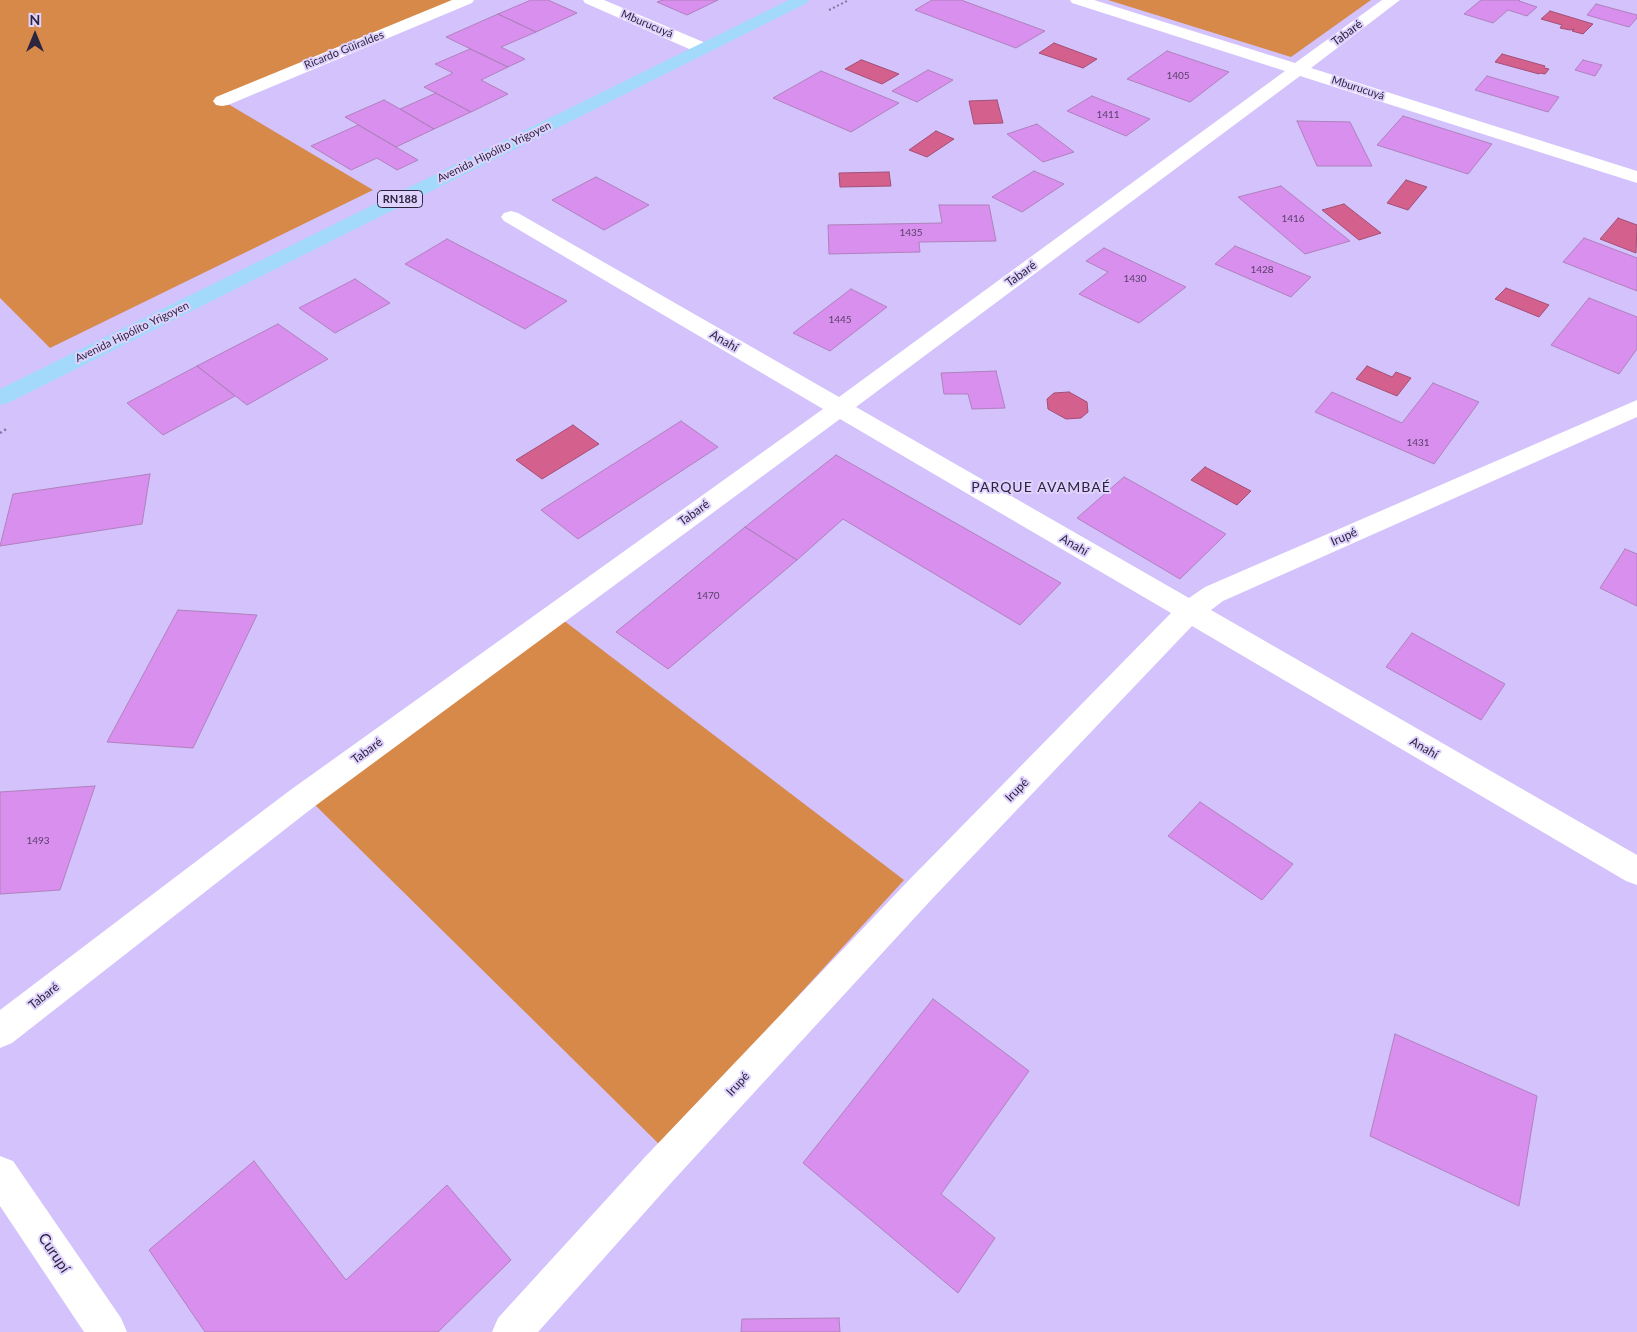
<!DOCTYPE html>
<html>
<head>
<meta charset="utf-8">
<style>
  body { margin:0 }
  #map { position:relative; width:1637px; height:1332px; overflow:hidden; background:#d3c2fb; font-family:Lato,sans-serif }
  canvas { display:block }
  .north { position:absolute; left:10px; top:10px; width:50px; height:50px; -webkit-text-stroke:4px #dfd2fd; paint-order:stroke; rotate:0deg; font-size:14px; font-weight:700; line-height:20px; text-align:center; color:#2d243f }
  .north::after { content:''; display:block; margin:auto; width:18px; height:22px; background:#2d243f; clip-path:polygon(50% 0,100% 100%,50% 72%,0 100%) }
</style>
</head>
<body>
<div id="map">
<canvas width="1637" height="1332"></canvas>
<div class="north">N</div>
</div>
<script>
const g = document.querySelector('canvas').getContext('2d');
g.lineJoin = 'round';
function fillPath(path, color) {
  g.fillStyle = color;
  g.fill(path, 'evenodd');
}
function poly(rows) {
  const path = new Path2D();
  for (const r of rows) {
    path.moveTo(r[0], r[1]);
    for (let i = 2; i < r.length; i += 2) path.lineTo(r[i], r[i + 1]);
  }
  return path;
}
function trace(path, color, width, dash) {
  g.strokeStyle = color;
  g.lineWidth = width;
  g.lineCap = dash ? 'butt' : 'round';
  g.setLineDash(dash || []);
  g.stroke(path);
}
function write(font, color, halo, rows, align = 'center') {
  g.font = font + ' Lato,sans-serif';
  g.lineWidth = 4;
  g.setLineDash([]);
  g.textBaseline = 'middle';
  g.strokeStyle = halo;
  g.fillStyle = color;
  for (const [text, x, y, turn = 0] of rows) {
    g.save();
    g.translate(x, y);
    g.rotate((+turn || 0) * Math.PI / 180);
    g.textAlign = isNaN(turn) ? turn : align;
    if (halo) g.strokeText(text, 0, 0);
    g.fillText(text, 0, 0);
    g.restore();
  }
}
const green = poly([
  [0,0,454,0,223,101,373,190,50,348,0,298],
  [1108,0,1371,0,1291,57],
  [563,620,904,880,661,1146,314,804]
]);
const water = poly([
  [1550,11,1593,24,1583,34,1572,31,1574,29,1570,30,1560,28,1562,25,1541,19,1550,11],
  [1054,43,1097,59,1083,68,1039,53,1054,43],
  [1502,54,1545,66,1544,68,1549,69,1545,74,1540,73,1539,74,1495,62,1502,54],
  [861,60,862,60,899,74,882,84,845,69,861,60],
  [997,100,1003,123,974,124,969,101,997,100],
  [936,131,954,139,927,157,909,150,936,131],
  [889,172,891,186,840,187,839,173,889,172],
  [1406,180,1427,187,1408,210,1387,203,1406,180],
  [1344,204,1381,233,1359,240,1322,210,1344,204],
  [1618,218,1637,225,1636,253,1600,239,1618,218],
  [1506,288,1549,305,1539,317,1495,299,1506,288],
  [1367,366,1392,377,1396,372,1411,378,1397,396,1356,379,1367,366],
  [1069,392,1087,402,1088,412,1081,418,1066,419,1048,409,1047,399,1054,393,1069,392],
  [573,425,599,444,542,479,516,460,573,425],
  [1205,467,1251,491,1237,505,1191,480,1205,467]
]);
const building = poly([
  [531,0,548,0,577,13,536,32,498,14,531,0],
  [663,0,718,0,687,15,657,2,663,0],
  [932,0,961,0,1045,31,1016,48,915,10,932,0],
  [1481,0,1520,0,1519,1,1537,7,1527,16,1508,10,1493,23,1464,14,1481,0],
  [1596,4,1637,15,1637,18,1629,27,1587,15,1596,4],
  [498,14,536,32,501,47,525,59,508,67,446,37,498,14],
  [470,49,508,67,481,80,508,94,471,112,424,87,453,73,435,64,470,49],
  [1167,51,1229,72,1190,102,1127,79,1167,51],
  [1583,60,1602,65,1595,76,1575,70,1583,60],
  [928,70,953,80,917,102,892,91,928,70],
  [821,71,899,103,851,132,773,98,821,71],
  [1487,76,1559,97,1548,112,1475,90,1487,76],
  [436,93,471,112,434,129,400,109,436,93],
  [1092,96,1150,119,1126,136,1067,111,1092,96],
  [384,100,400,109,434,129,396,147,345,117,384,100],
  [1403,116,1492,144,1468,174,1377,145,1403,116],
  [1297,121,1350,122,1372,166,1317,166,1297,121],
  [1037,124,1074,152,1043,162,1007,134,1037,124],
  [358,125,396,147,418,160,397,170,377,158,351,170,311,146,358,125],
  [1034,171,1064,184,1022,212,992,197,1034,171],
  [596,177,649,205,604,230,552,200,596,177],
  [1281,186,1350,241,1305,254,1238,197,1281,186],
  [939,205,989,205,996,241,919,242,920,252,829,254,828,225,942,223,939,205],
  [1584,238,1637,258,1637,291,1563,262,1584,238],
  [447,239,567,301,525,329,405,264,447,239],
  [1235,246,1311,277,1291,297,1215,264,1235,246],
  [1104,248,1186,287,1139,323,1079,294,1108,272,1086,261,1104,248],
  [355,279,390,303,335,333,299,308,355,279],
  [851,289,887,307,830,351,793,333,851,289],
  [1589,298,1637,317,1637,349,1619,374,1551,345,1589,298],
  [278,324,328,359,247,405,197,366,278,324],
  [197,366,235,396,163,435,127,403,197,366],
  [996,371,1005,408,972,409,968,394,944,394,941,373,996,371],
  [1433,383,1479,402,1434,464,1315,412,1332,392,1402,423,1433,383],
  [681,421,718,447,578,539,541,510,681,421],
  [836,455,1061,583,1020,625,843,519,797,560,745,527,836,455],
  [150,474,142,524,0,546,13,494,150,474],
  [1124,477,1226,534,1180,579,1077,518,1124,477],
  [745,527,797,560,668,669,616,632,745,527],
  [1625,549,1637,554,1637,606,1600,588,1625,549],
  [178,610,257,615,193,748,107,742,178,610],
  [1412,633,1505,684,1481,720,1386,667,1412,633],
  [95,786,60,890,0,894,0,792,95,786],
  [1200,802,1293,864,1262,900,1168,836,1200,802],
  [933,999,1029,1071,941,1194,995,1238,958,1293,803,1163,933,999],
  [1395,1034,1537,1096,1519,1206,1370,1136,1395,1034],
  [254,1161,346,1280,447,1185,511,1260,438,1332,205,1332,149,1250,254,1161],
  [839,1318,840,1332,741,1332,742,1319,839,1318]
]);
const pathFar1 = poly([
  [829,10,849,0]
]);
const path = poly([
  [0,433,8,428]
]);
const minor = poly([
  [452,0,474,0,472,3,228,105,222,106,216,105,213,101,216,97,452,0],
  [583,0,604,0,708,44,710,48,708,52,696,52,585,3,583,0],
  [1070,0,1094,0,1295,63,1382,0,1400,0,1311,68,1637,171,1637,183,1300,76,856,407,1189,598,1205,587,1637,400,1637,417,1223,601,1211,610,1637,855,1637,885,1626,881,1192,626,931,900,671,1183,538,1332,492,1332,498,1318,645,1157,909,880,1171,613,840,419,311,809,12,1043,0,1048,0,1010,289,791,823,409,504,221,501,217,504,213,511,211,518,213,839,397,1285,71,1072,3,1070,0],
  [0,1156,13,1161,121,1318,127,1332,84,1332,0,1206,0,1156]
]);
const primary = poly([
  [789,0,809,0,807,3,8,403,0,405,0,389,789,0]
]);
const numberNames = [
  ["1405",1178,76],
  ["1411",1108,115],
  ["1416",1293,219],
  ["1435",911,233],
  ["1428",1262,270],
  ["1430",1135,279],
  ["1445",840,320],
  ["1431",1418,443],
  ["1470",708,596],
  ["1493",38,841]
];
const farStreetnames = [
  ["Mburucuyá",647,24,23],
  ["Ricardo Güiraldes",344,50,-22],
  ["Mburucuyá",1358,88,18],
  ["Avenida Hipólito Yrigoyen",494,152,-26],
  ["Avenida Hipólito Yrigoyen",132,332,-26]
];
const shields = [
  [400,199,45]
];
const shieldNames = [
  ["RN188",400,199]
];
const streetNames = [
  ["Tabaré",1347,33,-37],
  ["Tabaré",1021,274,-36],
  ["Anahí",724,341,30],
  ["Tabaré",694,513,-36],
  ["Irupé",1344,537,-24],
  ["Anahí",1074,545,30],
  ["Anahí",1424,748,30],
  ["Tabaré",367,751,-36],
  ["Irupé",1017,790,-46],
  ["Tabaré",44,996,-38],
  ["Irupé",738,1084,-47]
];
const neighbourhoodNames = [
  ["PARQUE AVAMBAÉ",1041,487]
];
const nearStreetnames = [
  ["Curupí",54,1253,56]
];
fillPath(green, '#d68949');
fillPath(water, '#d4618d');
trace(water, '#a24f76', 1);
fillPath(building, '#d88fed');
trace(building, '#af81bd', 1);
trace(pathFar1, '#81749e', 2, [2, 2.5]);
trace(path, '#81749e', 2.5, [2, 3]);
fillPath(minor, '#fff');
fillPath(primary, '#a3d9fb');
write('10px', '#583f6a', null, numberNames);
write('11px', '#2d243f', '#dfd2fd', farStreetnames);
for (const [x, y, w] of shields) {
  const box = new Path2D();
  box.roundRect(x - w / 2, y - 8.5, w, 17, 4);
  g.fillStyle = '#dfd2fd';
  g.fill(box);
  trace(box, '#2d243f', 1);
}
write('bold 11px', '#2d243f', null, shieldNames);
write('12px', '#2d243f', '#dfd2fd', streetNames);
g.letterSpacing = '1px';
write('14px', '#2d243f', '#dfd2fd', neighbourhoodNames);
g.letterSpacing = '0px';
write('15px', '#2d243f', '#dfd2fd', nearStreetnames);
</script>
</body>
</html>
